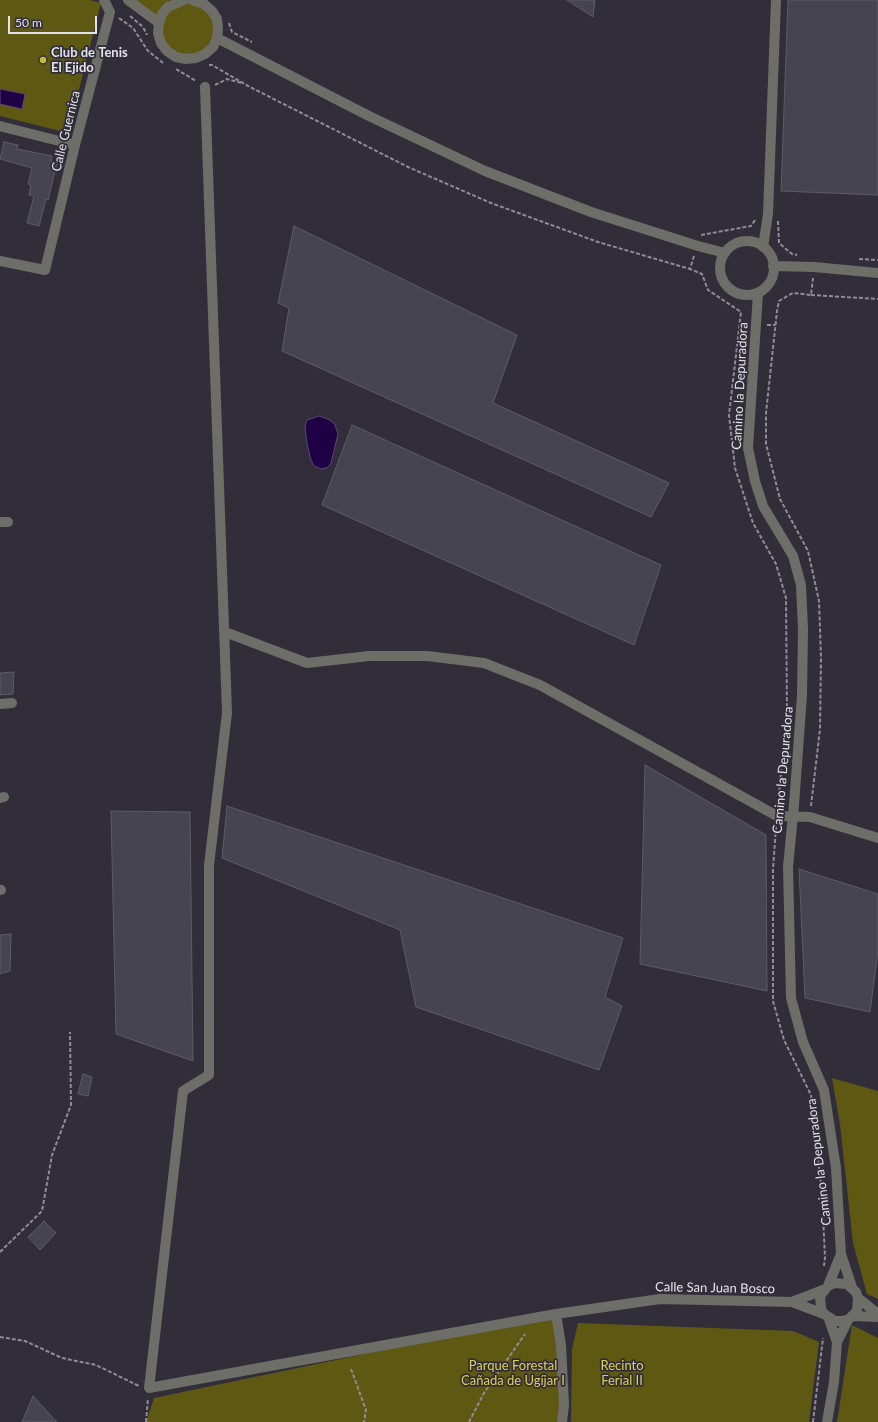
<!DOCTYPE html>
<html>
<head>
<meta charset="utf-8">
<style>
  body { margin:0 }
  #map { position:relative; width:878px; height:1422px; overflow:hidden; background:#312e3a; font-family:Lato,sans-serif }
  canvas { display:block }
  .scale { position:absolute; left:8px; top:16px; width:89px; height:18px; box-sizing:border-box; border:2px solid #e3e1e9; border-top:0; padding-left:5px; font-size:12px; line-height:14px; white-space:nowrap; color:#e3e1e9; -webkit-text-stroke:3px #312e3a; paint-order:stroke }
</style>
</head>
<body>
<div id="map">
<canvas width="878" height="1422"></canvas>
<div class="scale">50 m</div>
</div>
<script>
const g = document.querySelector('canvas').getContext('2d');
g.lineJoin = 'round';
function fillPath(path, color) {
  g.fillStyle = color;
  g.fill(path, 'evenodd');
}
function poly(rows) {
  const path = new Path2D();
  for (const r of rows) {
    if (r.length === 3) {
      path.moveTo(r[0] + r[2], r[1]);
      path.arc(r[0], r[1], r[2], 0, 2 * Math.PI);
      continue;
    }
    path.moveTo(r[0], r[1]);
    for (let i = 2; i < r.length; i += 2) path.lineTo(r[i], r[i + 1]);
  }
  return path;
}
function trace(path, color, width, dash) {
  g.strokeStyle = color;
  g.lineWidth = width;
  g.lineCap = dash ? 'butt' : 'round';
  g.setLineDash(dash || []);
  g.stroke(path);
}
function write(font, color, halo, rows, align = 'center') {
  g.font = font + ' Lato,sans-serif';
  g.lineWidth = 3.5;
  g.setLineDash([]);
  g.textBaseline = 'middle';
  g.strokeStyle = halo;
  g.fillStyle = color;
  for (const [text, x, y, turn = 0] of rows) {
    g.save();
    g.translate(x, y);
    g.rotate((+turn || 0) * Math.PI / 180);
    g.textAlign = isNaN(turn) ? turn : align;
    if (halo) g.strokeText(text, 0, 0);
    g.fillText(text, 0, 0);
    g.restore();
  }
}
const green = poly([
  [0,0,90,0,101,3,68,133,0,116],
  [133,0,169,0,172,2,158,19],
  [188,29,26],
  [832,1078,878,1091,878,1299,867,1294,853,1243,840,1124],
  [556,1314,562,1422,146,1422,154,1398],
  [578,1323,793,1331,819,1342,809,1422,571,1422,572,1349],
  [852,1325,878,1338,878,1422,837,1422]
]);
const water = poly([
  [0,89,25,94,22,109,0,104,0,89],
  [319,416,330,420,335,425,338,434,331,463,328,467,322,469,314,466,311,460,307,443,305,426,307,420,319,416]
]);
const building = poly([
  [567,0,595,0,593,17,567,0],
  [788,0,878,0,878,195,781,191,788,0],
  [4,142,18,145,17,149,52,156,51,161,57,163,48,200,46,199,39,226,27,223,34,196,29,195,31,185,28,184,32,168,0,159,4,142],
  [294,226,517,335,493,403,669,483,651,517,282,351,289,308,278,303,294,226],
  [352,425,661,565,634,645,322,505,352,425],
  [14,672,13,694,0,695,0,673,14,672],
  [645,765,766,835,767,991,640,964,645,765],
  [227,806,623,938,605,997,622,1006,599,1070,416,1007,400,930,222,858,227,806],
  [111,811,190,812,193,1061,116,1034,111,811],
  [799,869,878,894,878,951,870,1012,805,998,799,869],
  [11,934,10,971,0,974,0,935,11,934],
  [83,1074,92,1077,88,1096,78,1094,83,1074],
  [44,1221,56,1233,40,1250,28,1237,44,1221],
  [33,1396,57,1422,22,1422,33,1396]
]);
const path = poly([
  [130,16,143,27,147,35],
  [119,18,133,28,148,51,163,63],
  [229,23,232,32,252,42],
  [209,65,212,65,250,87,408,167,491,203,598,242,690,269],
  [176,69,196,81],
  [215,85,227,79,242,83],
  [778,221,779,243,792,254,797,255],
  [701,235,751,226,755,220],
  [694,256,690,269,702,274,708,290,741,312,729,415,735,468,753,523,776,564,786,598,787,713,778,804],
  [859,259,878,260],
  [811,295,878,299],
  [767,325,775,325],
  [811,806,820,729,821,658,819,601,808,551,780,499,766,444,766,413,777,311,779,301,793,293,811,295,813,278],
  [776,827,773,869,773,1001,784,1040,811,1095,822,1193,825,1258,824,1266],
  [0,1252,42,1211,52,1155,71,1105,70,1032],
  [0,1337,25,1341,62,1358,96,1365,139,1386],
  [351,1369,366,1410,364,1422],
  [146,1422,148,1398],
  [469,1422,484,1393,525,1334],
  [813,1422,823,1338]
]);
const minor = poly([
  [128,0,159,23],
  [184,0,168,7,162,14,159,23,158,33,161,43,167,51,176,57,186,59,196,58,205,54,213,47,217,38,218,29,217,19,212,11,204,4,192,0],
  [217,38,369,116,485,171,591,212,698,246,725,253],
  [205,87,227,713,209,865,209,1075,183,1091,149,1388,556,1314],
  [0,126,75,145],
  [747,268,27],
  [763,247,768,214,776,0],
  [0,261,45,270,75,145,110,12,104,0],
  [773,266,814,267,878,273],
  [758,293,748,448,755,481,763,506,793,556,801,585,803,629,802,695,794,805,788,867,791,998,803,1042,824,1090,836,1168,841,1254,852,1287],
  [0,522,8,522],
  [225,632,307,663,369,656,427,656,484,663,540,685,777,816,810,817,878,838],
  [0,704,12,703],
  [0,798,4,797],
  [0,890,1,890],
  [828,1286,841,1254],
  [858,1298,878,1314],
  [792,1302,823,1290],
  [853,1316,878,1317],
  [829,1319,837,1342],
  [562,1422,564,1405,561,1345,556,1314,660,1299,792,1302,824,1314,835,1321,841,1321,848,1320,857,1311,858,1298,856,1292,847,1284,834,1283,828,1286,820,1296,821,1309,824,1314],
  [827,1422,834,1382,837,1342,848,1320]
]);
const markers = [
  [43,60,4,"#c7bb3b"]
];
const poiNames = [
  ["Club de Tenis",51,53],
  ["El Ejido",51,68]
];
const streetNames = [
  ["Calle Guernica",66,131,-76],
  ["Camino la Depuradora",740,386,-87],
  ["Camino la Depuradora",783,770,-85],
  ["Camino la Depuradora",819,1162,-97],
  ["Calle San Juan Bosco",715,1288,1]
];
const parkNames = [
  ["Parque Forestal",513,1366],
  ["Cañada de Ugíjar I",513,1381],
  ["Recinto",622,1366],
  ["Ferial II",622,1381]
];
fillPath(green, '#5f5812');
fillPath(water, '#1f0045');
trace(water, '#5a4476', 1);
fillPath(building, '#474451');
trace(building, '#5e5b68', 1);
trace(path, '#8e8c96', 2, [4, 2]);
trace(minor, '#6e6e68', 10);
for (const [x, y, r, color] of markers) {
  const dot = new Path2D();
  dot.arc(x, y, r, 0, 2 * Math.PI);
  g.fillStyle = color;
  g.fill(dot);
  trace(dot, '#312e3a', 1.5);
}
write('bold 13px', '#e3e1e9', '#312e3a', poiNames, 'left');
write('13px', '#e3e1e9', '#312e3a', streetNames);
write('13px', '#ded14f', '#312e3a', parkNames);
</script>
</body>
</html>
